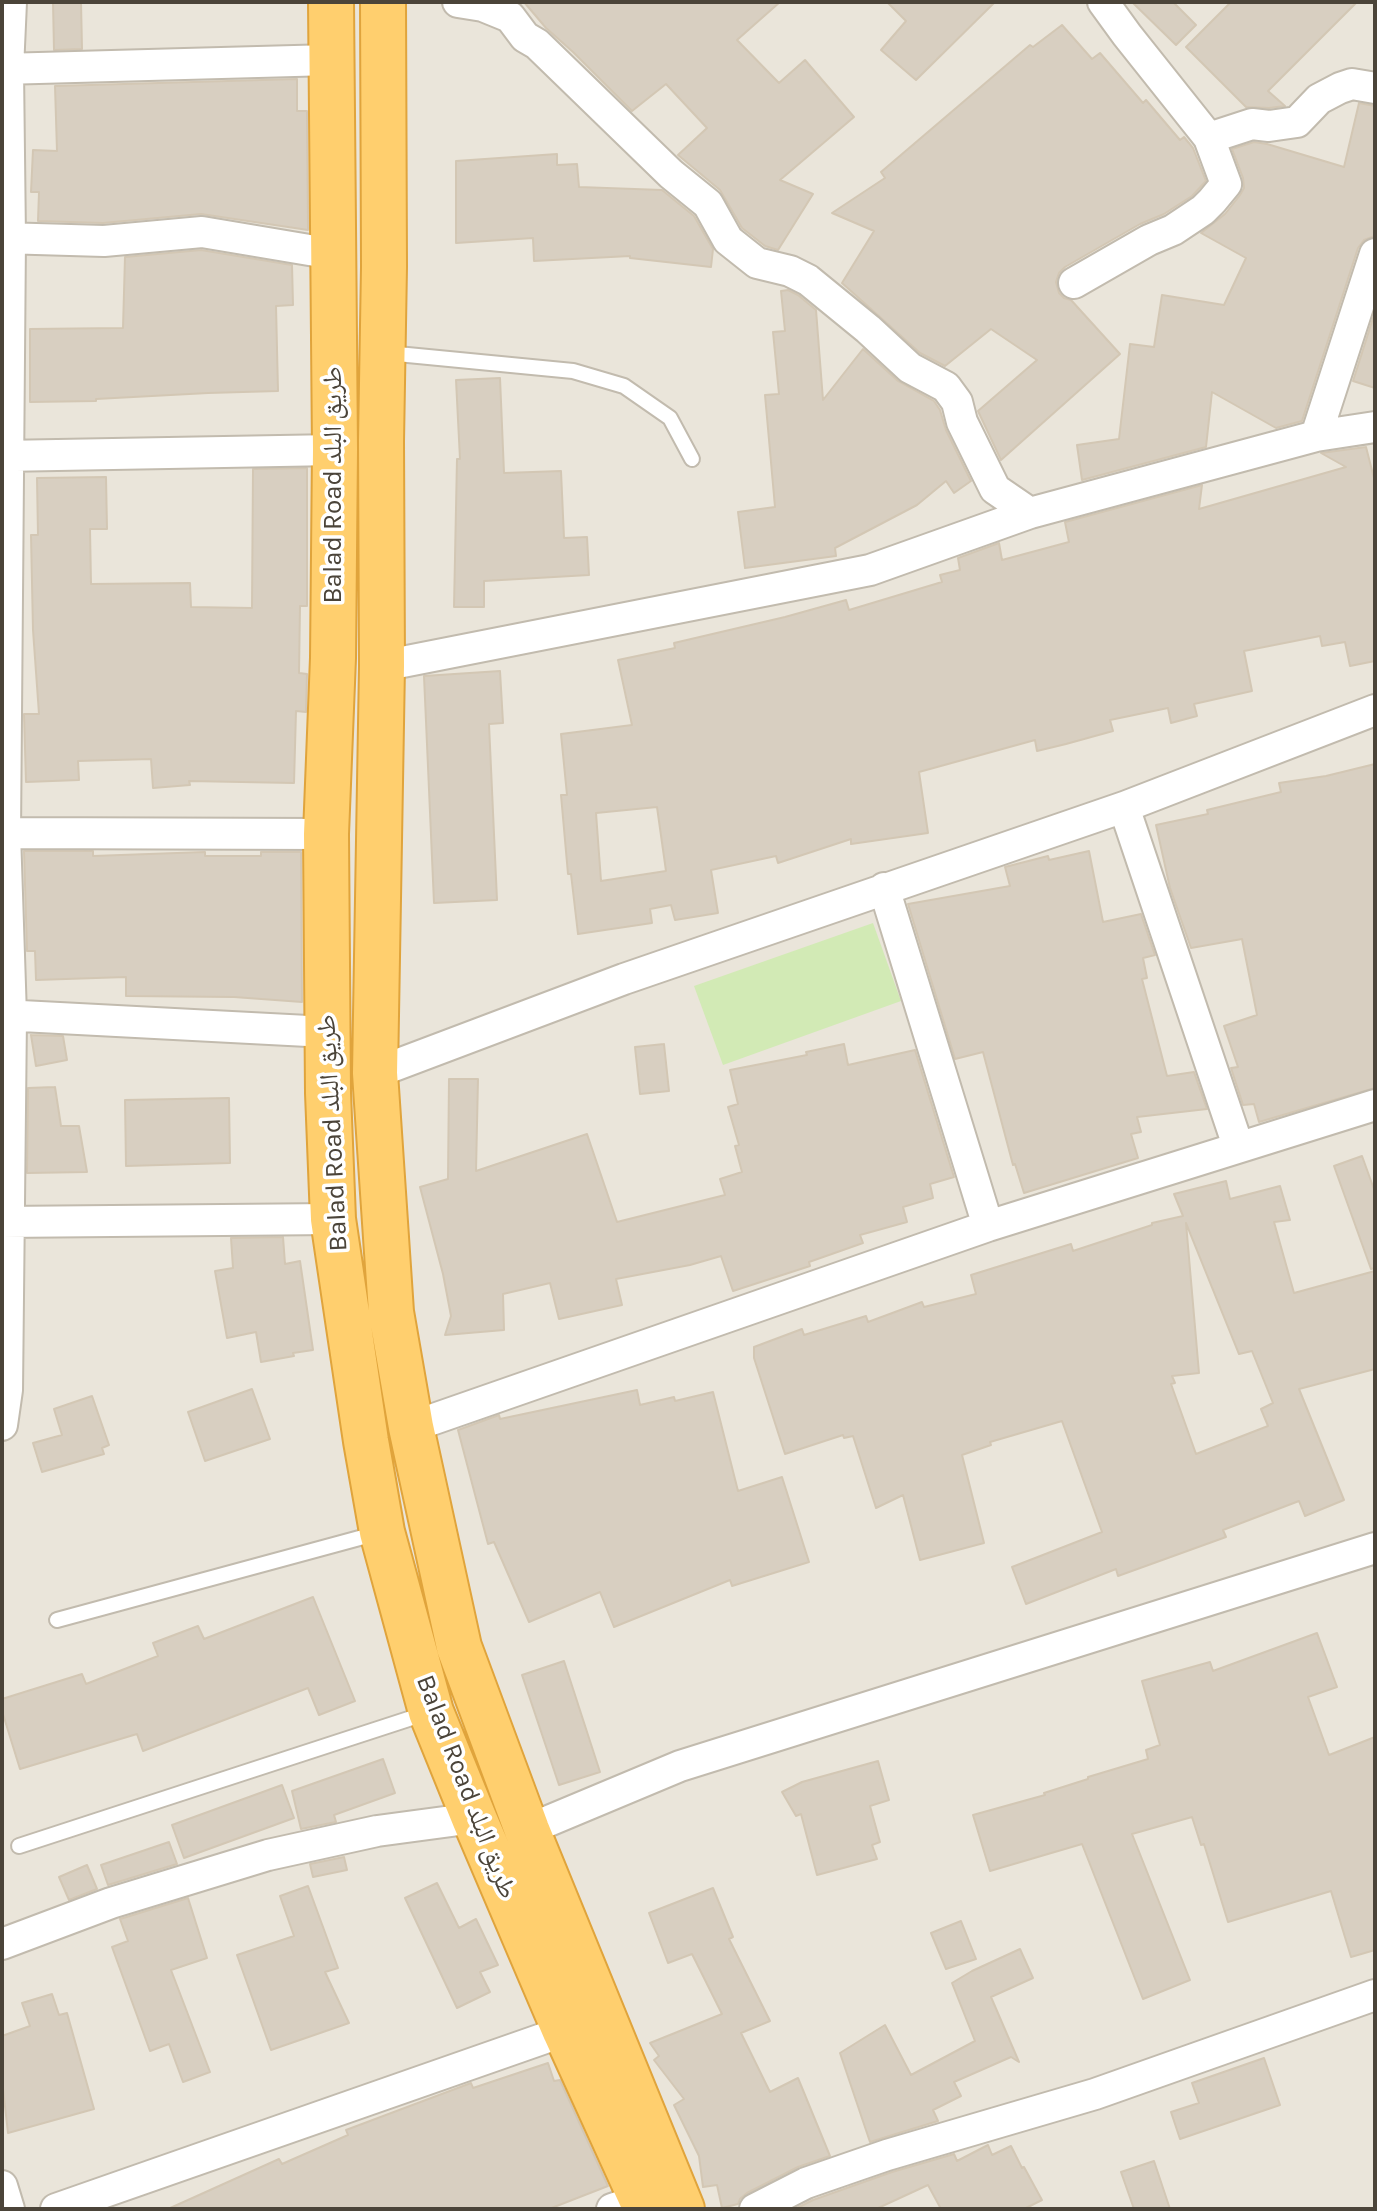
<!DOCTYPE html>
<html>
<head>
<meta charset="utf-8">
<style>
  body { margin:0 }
  #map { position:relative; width:1377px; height:2211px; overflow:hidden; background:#f6f3ec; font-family:Karla,sans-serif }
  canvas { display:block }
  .frame { position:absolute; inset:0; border:4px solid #4b4439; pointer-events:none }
</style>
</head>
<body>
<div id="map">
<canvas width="1377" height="2211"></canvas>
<div class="frame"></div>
</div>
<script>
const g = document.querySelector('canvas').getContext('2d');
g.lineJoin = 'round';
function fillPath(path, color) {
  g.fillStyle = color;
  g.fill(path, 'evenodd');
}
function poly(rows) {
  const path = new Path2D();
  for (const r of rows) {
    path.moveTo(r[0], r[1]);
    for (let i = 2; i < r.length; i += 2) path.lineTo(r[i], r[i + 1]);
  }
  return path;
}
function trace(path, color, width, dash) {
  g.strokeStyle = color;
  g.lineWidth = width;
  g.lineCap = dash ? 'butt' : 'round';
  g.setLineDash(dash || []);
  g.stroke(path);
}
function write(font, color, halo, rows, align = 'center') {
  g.font = font + ' Karla,"Noto Naskh Arabic",sans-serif';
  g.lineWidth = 7;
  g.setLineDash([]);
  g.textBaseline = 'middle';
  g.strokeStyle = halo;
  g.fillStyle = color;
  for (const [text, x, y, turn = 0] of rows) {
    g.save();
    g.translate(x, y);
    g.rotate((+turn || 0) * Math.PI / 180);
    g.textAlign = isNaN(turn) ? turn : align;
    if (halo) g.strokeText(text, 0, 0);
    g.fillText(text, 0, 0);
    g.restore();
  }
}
const residential = poly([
  [2,2,1375,2,1375,2209,2,2209]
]);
const green = poly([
  [873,923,901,1001,723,1065,694,986]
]);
const building = poly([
  [53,2,81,2,82,49,54,50,53,2],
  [524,2,780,2,737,40,779,83,805,60,854,117,780,180,813,194,778,250,765,246,742,228,720,190,678,155,707,128,666,84,632,111,573,52,546,28,524,2],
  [887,2,995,2,916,80,881,50,906,21,887,2],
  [1132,2,1173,2,1196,25,1176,45,1132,2],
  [1231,2,1357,2,1268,91,1285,106,1269,108,1246,107,1186,47,1231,2],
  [1062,25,1092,59,1100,53,1143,103,1146,100,1180,140,1184,137,1193,148,1206,181,1192,196,1164,214,1140,224,1065,267,1059,273,1056,282,1059,293,1064,298,1071,300,1120,354,1001,460,978,411,1037,360,991,329,945,366,920,353,842,283,874,231,832,213,885,178,881,172,1030,45,1033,47,1062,25],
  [297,79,297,111,307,111,308,230,201,214,103,223,38,221,39,192,31,192,33,150,57,151,55,86,297,79],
  [1359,103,1375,106,1375,236,1364,240,1358,248,1302,421,1276,428,1212,392,1206,447,1082,480,1077,445,1119,439,1130,344,1154,347,1162,295,1224,305,1246,258,1201,233,1225,214,1240,195,1244,188,1243,178,1232,149,1254,142,1267,144,1344,167,1359,103],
  [557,154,557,165,577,164,579,187,662,190,694,216,713,249,711,267,630,258,630,256,534,261,533,238,456,243,456,161,557,154],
  [201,250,292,265,293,305,276,306,278,391,208,393,96,399,96,401,30,402,30,329,123,328,125,257,201,250],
  [788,290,798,295,816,310,823,400,863,349,898,381,934,401,940,410,946,430,971,481,954,493,946,481,917,505,835,548,836,556,745,568,738,512,775,507,765,395,779,394,773,332,785,331,781,291,788,290],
  [1375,312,1375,388,1353,381,1375,312],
  [500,378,504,473,561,471,564,538,587,537,589,575,484,581,484,607,454,607,457,459,460,459,456,380,500,378],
  [1366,447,1375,482,1375,661,1350,666,1345,642,1322,646,1320,636,1244,651,1252,691,1194,704,1197,716,1171,723,1168,708,1110,720,1113,731,1066,744,1037,751,1035,740,919,772,928,833,851,844,851,839,778,863,776,856,711,870,718,913,675,920,671,905,650,909,652,923,578,934,571,874,568,874,561,795,567,795,561,734,632,725,618,660,675,648,674,643,785,617,846,600,849,610,942,582,940,575,960,570,958,558,999,543,1002,560,1069,542,1065,522,1202,485,1199,509,1346,467,1321,453,1366,447],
  [657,807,666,871,601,881,596,813,657,807],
  [307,468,307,606,300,606,299,673,307,674,306,712,296,711,294,783,189,781,190,785,153,788,151,759,78,761,79,780,26,782,24,714,39,714,33,630,31,535,38,535,37,478,106,477,107,529,90,529,91,584,190,583,191,607,252,608,253,469,307,468],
  [500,671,503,723,489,724,497,900,434,903,424,676,500,671],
  [1375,764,1375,1088,1259,1122,1254,1104,1243,1105,1231,1068,1238,1067,1224,1026,1257,1015,1242,939,1191,948,1170,888,1156,825,1208,814,1207,810,1281,792,1279,783,1326,776,1375,764],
  [24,851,93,851,93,856,205,852,205,856,261,856,261,852,301,852,302,1002,234,997,126,996,126,977,36,980,35,951,27,951,24,851],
  [1089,851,1103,922,1141,914,1155,955,1143,958,1147,978,1142,979,1167,1076,1194,1072,1207,1109,1137,1117,1141,1132,1131,1134,1138,1158,1024,1193,1015,1164,1013,1165,983,1052,955,1059,908,904,1010,886,1005,867,1048,856,1049,860,1089,851],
  [31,1035,63,1036,67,1060,36,1066,31,1035],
  [664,1044,669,1091,640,1094,635,1047,664,1044],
  [844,1044,848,1065,915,1050,954,1177,930,1184,933,1198,903,1207,907,1222,860,1235,863,1243,809,1262,810,1266,733,1291,721,1256,690,1265,616,1279,622,1305,559,1319,550,1283,503,1294,504,1330,445,1335,451,1316,443,1274,420,1187,448,1179,449,1079,478,1079,476,1171,587,1134,617,1222,725,1195,720,1179,742,1172,735,1146,739,1145,728,1107,738,1104,730,1070,807,1055,806,1052,844,1044],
  [55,1087,61,1126,79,1126,87,1172,27,1173,28,1088,55,1087],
  [229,1098,230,1163,126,1166,125,1100,229,1098],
  [1362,1156,1375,1192,1375,1268,1371,1269,1334,1166,1362,1156],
  [1226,1181,1230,1199,1280,1186,1290,1220,1274,1222,1294,1293,1375,1271,1375,1369,1299,1389,1344,1500,1305,1516,1299,1501,1223,1530,1226,1537,1118,1576,1116,1569,1026,1604,1012,1567,1102,1532,1062,1421,990,1442,991,1445,962,1455,984,1543,920,1560,903,1495,876,1508,853,1436,844,1438,843,1435,785,1454,754,1358,754,1347,802,1329,804,1335,866,1316,868,1322,922,1302,924,1307,976,1294,971,1275,1071,1244,1073,1251,1152,1225,1152,1223,1183,1216,1174,1194,1226,1181],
  [1186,1223,1239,1354,1252,1351,1273,1403,1261,1409,1268,1426,1196,1454,1171,1384,1175,1383,1172,1376,1199,1373,1186,1223],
  [283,1237,285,1264,300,1261,313,1350,293,1353,294,1356,261,1362,256,1332,227,1338,215,1271,233,1268,231,1238,283,1237],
  [252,1389,270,1439,205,1461,188,1412,252,1389],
  [637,1390,640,1405,674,1397,675,1401,713,1392,738,1491,782,1477,809,1562,732,1586,730,1580,614,1627,600,1592,529,1622,494,1542,488,1544,458,1430,499,1415,500,1419,637,1390],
  [92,1396,109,1445,102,1448,104,1454,42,1472,33,1443,62,1435,54,1409,92,1396],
  [313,1597,355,1701,319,1715,308,1688,143,1751,137,1734,20,1769,2,1711,2,1699,82,1674,86,1684,158,1656,153,1643,198,1626,204,1639,313,1597],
  [1317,1633,1337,1687,1308,1697,1329,1755,1375,1737,1375,1950,1351,1957,1331,1891,1228,1922,1204,1844,1201,1845,1192,1817,1132,1834,1190,1980,1143,1999,1082,1844,990,1871,973,1815,1045,1795,1044,1793,1088,1779,1088,1777,1148,1759,1146,1750,1160,1745,1142,1681,1210,1662,1213,1671,1317,1633],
  [564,1661,600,1772,559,1785,522,1675,564,1661],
  [383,1759,395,1793,334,1815,336,1822,301,1829,292,1791,383,1759],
  [878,1761,889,1800,870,1806,880,1842,872,1845,877,1859,817,1875,801,1814,796,1816,782,1792,802,1782,878,1761],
  [282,1785,294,1818,184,1858,172,1825,282,1785],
  [169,1842,177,1864,108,1885,101,1865,169,1842],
  [344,1857,347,1870,313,1877,310,1864,344,1857],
  [87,1865,97,1889,69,1900,59,1877,87,1865],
  [437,1883,459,1928,476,1919,498,1965,480,1972,490,1992,457,2008,405,1898,437,1883],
  [308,1886,338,1968,325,1972,349,2023,271,2050,237,1955,294,1936,280,1896,308,1886],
  [713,1888,733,1937,729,1939,770,2021,741,2033,770,2092,798,2078,830,2156,798,2167,747,2193,740,2199,738,2204,722,2208,717,2185,703,2187,699,2156,674,2105,684,2099,654,2060,659,2056,650,2043,722,2014,692,1954,668,1963,649,1913,713,1888],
  [188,1898,207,1958,171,1970,210,2072,183,2082,169,2044,150,2051,112,1947,128,1941,120,1919,188,1898],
  [961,1921,976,1959,946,1969,931,1933,961,1921],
  [1020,1949,1033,1978,991,1997,1019,2062,1011,2057,954,2082,961,2096,933,2110,938,2121,870,2142,840,2053,885,2025,911,2075,975,2041,952,1983,972,1971,1020,1949],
  [52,1994,59,2015,67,2013,94,2109,8,2133,2,2080,2,2036,30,2026,22,2003,52,1994],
  [1264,2058,1280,2105,1180,2139,1171,2112,1199,2103,1192,2083,1264,2058],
  [548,2063,554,2081,560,2080,608,2186,549,2209,168,2209,279,2159,282,2164,348,2135,346,2130,471,2083,473,2088,548,2063],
  [988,2145,992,2155,1011,2146,1022,2168,1024,2167,1042,2200,1024,2209,941,2209,928,2185,876,2209,795,2209,813,2200,892,2172,954,2154,957,2161,988,2145],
  [1154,2161,1170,2209,1134,2209,1121,2172,1154,2161]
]);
const lane = poly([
  [387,353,573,371,624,386,670,418,692,459],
  [57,1620,378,1533],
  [19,1846,427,1713]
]);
const street = poly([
  [458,2,483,6,510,17,525,37,537,44,671,174,708,204,728,240,757,263,790,271,808,280,868,329,910,368,946,387,957,402,962,422,995,489,1030,513],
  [1103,2,1127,35,1209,138],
  [2,69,331,60],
  [2,238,104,241,202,232,333,254],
  [1074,283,1149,240,1173,230,1203,210,1212,201,1226,184,1209,138,1252,124,1269,126,1297,122,1319,99,1340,88,1352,84,1375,88],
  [1316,436,1375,254],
  [2,456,335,450],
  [382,666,870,570,1030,513,1316,436,1375,427],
  [1124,807,1238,1146],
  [2,833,326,834],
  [884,888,988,1226],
  [2,1015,327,1032],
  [375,1073,624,979,1124,807,1375,710],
  [2,1222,333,1219],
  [2,1425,7,1390,11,1016,5,833,10,238,8,69,11,2],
  [411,1427,988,1226,1375,1105],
  [527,1830,680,1766,1375,1548],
  [2,1944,111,1903,268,1855,377,1831,474,1818],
  [2,2186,9,2209],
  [56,2209,565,2031],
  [612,2209,642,2199],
  [755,2209,806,2183,887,2155,1095,2094,1375,1995]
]);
const highway = poly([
  [331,2,335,450,333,658,326,834,328,1093,333,1219,366,1441,382,1532,431,1712,474,1818,565,2031,646,2209],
  [383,2,384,267,381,441,382,666,375,1073,391,1312,411,1427,459,1647,527,1830,682,2209]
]);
const streetNames = [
  ["Balad Road طريق البلد",334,485,-90],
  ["Balad Road طريق البلد",333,1133,-93],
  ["Balad Road طريق البلد",466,1787,69]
];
fillPath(residential, '#eae5da');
fillPath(green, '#d2eab5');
fillPath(building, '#d8cfc1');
trace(building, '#d3c7b4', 2);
trace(lane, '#c2bbae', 18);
trace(street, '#c2bbae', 34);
trace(highway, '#e0a43c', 48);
trace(lane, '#fff', 14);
trace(street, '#fff', 30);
trace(highway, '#ffcf6e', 44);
write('26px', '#4b4439', '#fff', streetNames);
</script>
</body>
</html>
